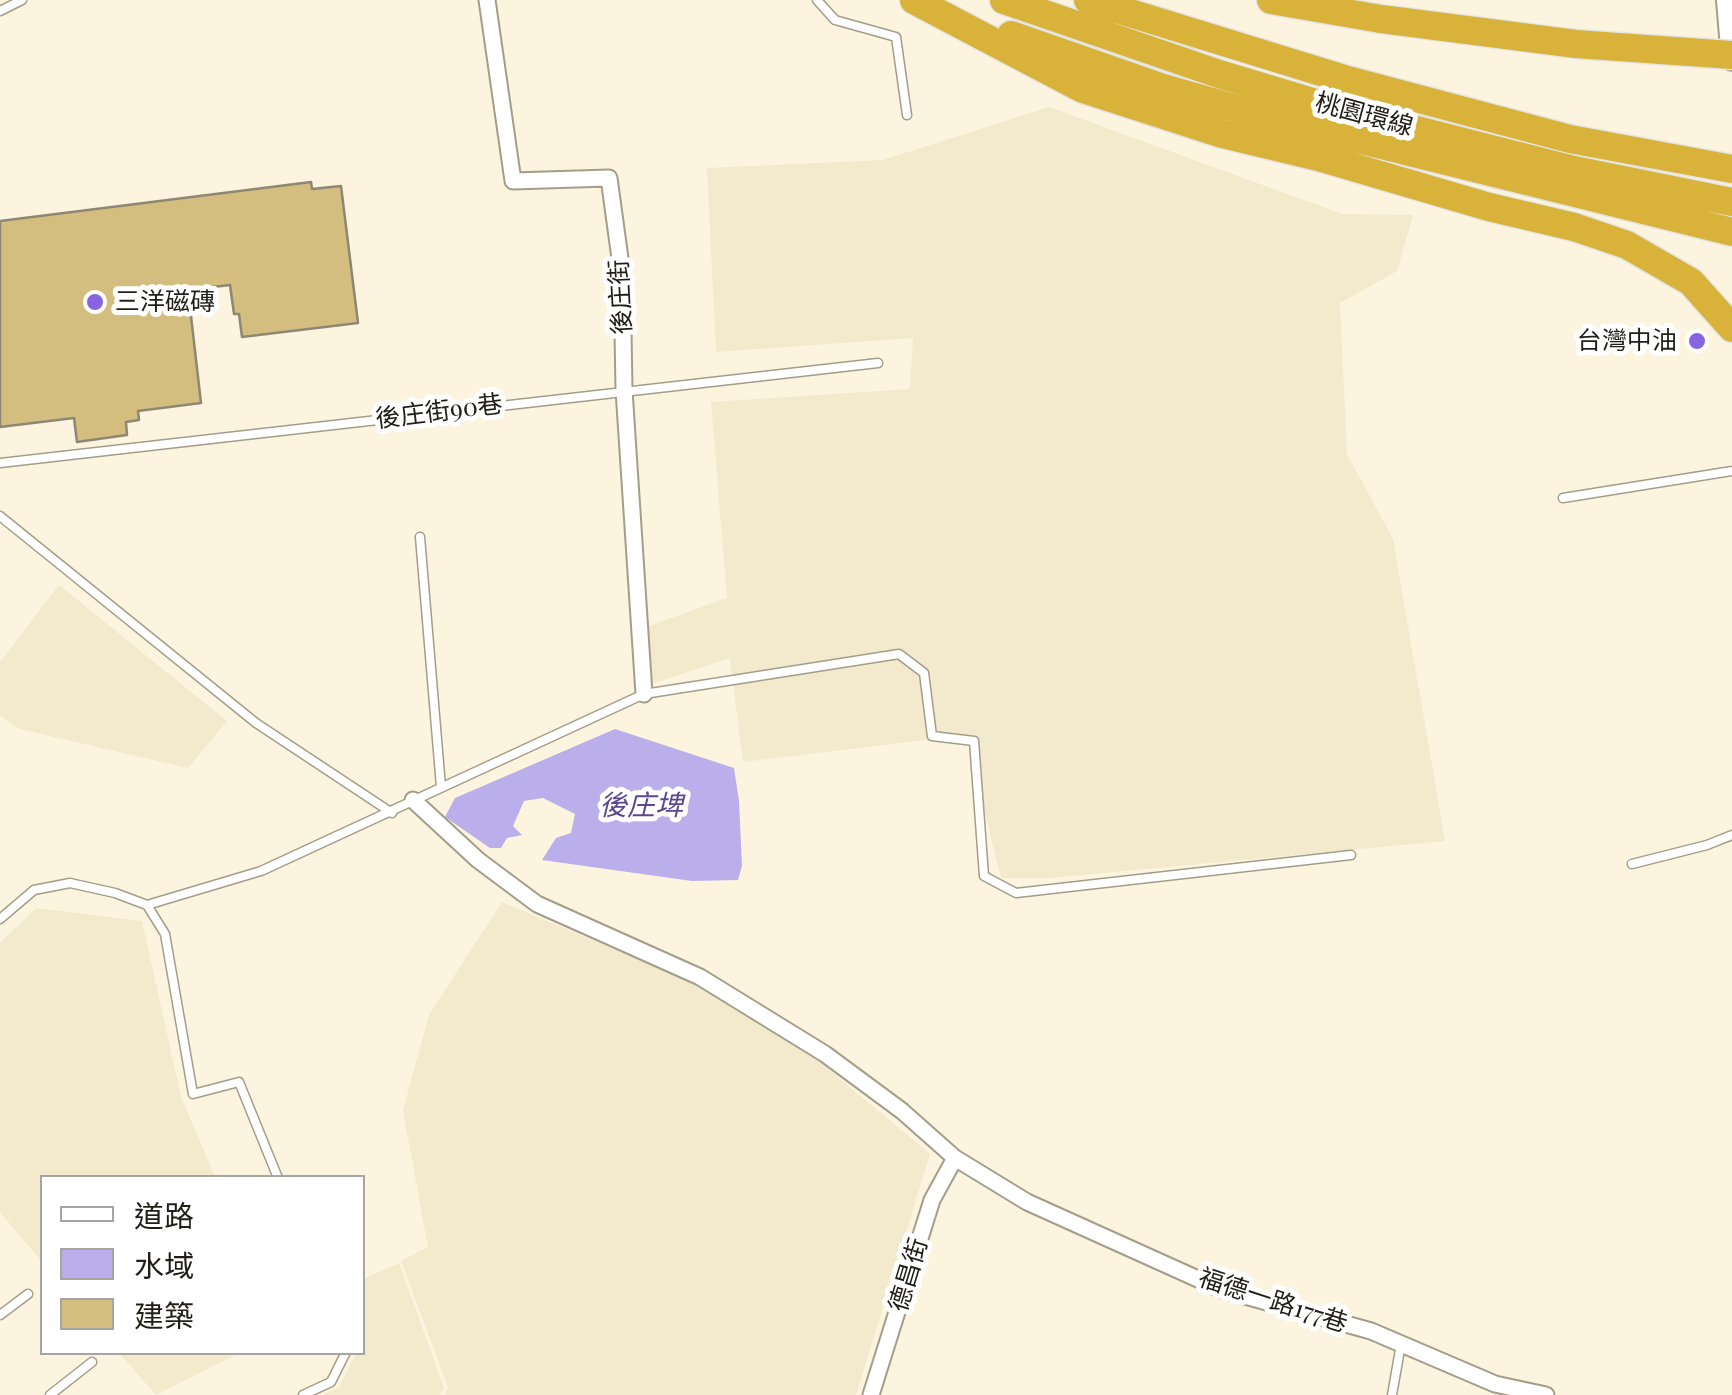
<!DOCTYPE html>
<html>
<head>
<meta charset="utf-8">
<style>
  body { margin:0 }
  #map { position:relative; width:1732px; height:1395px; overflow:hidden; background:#fcf4df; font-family:"Playfair Display","Noto Sans TC",serif }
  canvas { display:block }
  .legend { position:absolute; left:40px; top:1175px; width:325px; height:180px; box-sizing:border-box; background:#fff; border:2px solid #a6a5a2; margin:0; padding:12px 18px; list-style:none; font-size:30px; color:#201e16 }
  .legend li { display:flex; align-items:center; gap:20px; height:50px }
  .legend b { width:50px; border:2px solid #a6a5a2 }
</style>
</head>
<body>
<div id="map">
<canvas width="1732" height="1395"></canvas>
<ul class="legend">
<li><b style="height:12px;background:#fff"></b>道路</li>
<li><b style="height:28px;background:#baafea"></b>水域</li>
<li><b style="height:28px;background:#d3be7f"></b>建築</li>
</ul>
</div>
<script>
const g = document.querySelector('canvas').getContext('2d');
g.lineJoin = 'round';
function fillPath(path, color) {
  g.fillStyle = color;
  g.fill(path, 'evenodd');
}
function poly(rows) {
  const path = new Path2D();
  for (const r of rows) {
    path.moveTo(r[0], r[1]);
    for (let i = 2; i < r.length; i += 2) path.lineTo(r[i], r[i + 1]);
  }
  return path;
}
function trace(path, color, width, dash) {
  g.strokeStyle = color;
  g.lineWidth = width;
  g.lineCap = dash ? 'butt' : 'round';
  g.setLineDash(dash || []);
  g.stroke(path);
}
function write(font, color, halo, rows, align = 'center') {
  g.font = font + ' "Playfair Display","Noto Sans TC",serif';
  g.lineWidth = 10;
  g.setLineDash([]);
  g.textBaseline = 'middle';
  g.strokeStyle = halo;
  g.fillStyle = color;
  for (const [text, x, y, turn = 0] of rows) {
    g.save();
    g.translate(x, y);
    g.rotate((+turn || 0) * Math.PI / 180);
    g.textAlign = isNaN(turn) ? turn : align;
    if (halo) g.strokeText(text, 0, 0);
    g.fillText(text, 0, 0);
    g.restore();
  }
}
const built = poly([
  [1049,107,1342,214,1413,215,1397,271,1340,303,1347,454,1393,539,1445,841,1049,878,1001,878,966,735,743,762,730,658,648,685,646,627,727,598,711,402,910,389,913,338,716,352,707,168,883,160],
  [59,585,227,721,188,768,20,729,0,716,0,662],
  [502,902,699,985,821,1063,930,1154,856,1395,445,1395,448,1387,401,1261,428,1247,403,1110,429,1015],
  [36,908,142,921,181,1097,215,1177,42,1178,42,1262,0,1212,0,943],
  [399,1263,444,1388,440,1395,322,1395,339,1387,356,1353,362,1352,363,1279],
  [119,1353,239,1353,156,1395]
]);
const water = poly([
  [615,729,734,768,739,801,742,866,738,880,692,881,542,860,556,838,571,833,575,814,543,798,524,801,513,826,522,835,507,838,501,848,490,848,445,817,455,798]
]);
const building = poly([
  [311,182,312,189,341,186,358,323,242,337,239,314,234,314,230,285,188,290,201,403,138,411,139,420,126,422,127,435,77,442,74,418,0,427,0,221,311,182]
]);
const service = poly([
  [817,0,835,20,896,37,907,115],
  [0,11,22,0],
  [0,463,878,363],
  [1563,498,1732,471],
  [0,516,256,723,392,813],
  [420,537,441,787],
  [1632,864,1707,845,1732,835],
  [147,905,261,871,644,694,899,654,924,673,932,736,974,741,984,876,1016,893,1351,855],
  [0,919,34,890,70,883,115,893,147,905,165,934,193,1094,239,1082,278,1178],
  [0,1315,28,1294],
  [50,1395,92,1362],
  [303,1395,331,1382,346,1352],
  [1392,1395,1401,1344]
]);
const minor = poly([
  [487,0,513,181,609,178,622,273,624,390,644,694],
  [413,800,478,860,537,904,700,977,825,1054,902,1111,955,1158,1027,1202,1220,1289,1371,1331,1495,1384,1546,1395],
  [871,1395,932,1200,955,1158]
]);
const secondary = poly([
  [1727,0,1732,60]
]);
const motorway = poly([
  [914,0,1083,89,1222,134,1322,158,1489,207,1574,227,1627,245,1691,282,1732,328],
  [1004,0,1219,74,1342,111,1574,170,1732,202],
  [1088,0,1344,79,1570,139,1732,169],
  [1271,0,1381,19],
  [1011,35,1163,88,1248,112,1732,232]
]);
const motorwayBridge = poly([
  [1381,19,1576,44,1732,55]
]);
const markers = [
  [95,302,10,"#8765e0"],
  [1697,341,10,"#8765e0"]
];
const streetNames = [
  ["桃園環線",1364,115,15],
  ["後庄街",621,297,-93],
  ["後庄街90巷",439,412,-7],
  ["德昌街",909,1275,-73],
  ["福德一路177巷",1273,1301,18]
];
const poiNames = [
  ["三洋磁磚",115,302],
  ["台灣中油",1677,341,"right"]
];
const waterNames = [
  ["後庄埤",641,806]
];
fillPath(built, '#f3e9cc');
fillPath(water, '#baafea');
fillPath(building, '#d3be7f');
trace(building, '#8e8774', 2.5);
trace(service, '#a49d89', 11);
trace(minor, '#a49d89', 19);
trace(secondary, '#a49d89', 24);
trace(motorway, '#e4e4e3', 31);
trace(service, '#fff', 8);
trace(minor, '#fff', 15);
trace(secondary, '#fff', 20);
trace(motorway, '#d8b239', 28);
trace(motorwayBridge, '#e4e4e3', 31, []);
trace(motorwayBridge, '#d8b239', 28);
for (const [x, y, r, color] of markers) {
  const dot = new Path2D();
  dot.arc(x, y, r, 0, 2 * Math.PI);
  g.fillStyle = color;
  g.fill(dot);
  trace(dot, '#fff', 4);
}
write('25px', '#201e16', '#fff', streetNames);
write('25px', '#201e16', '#fff', poiNames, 'left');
write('italic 28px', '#5a478f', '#fff', waterNames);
</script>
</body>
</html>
